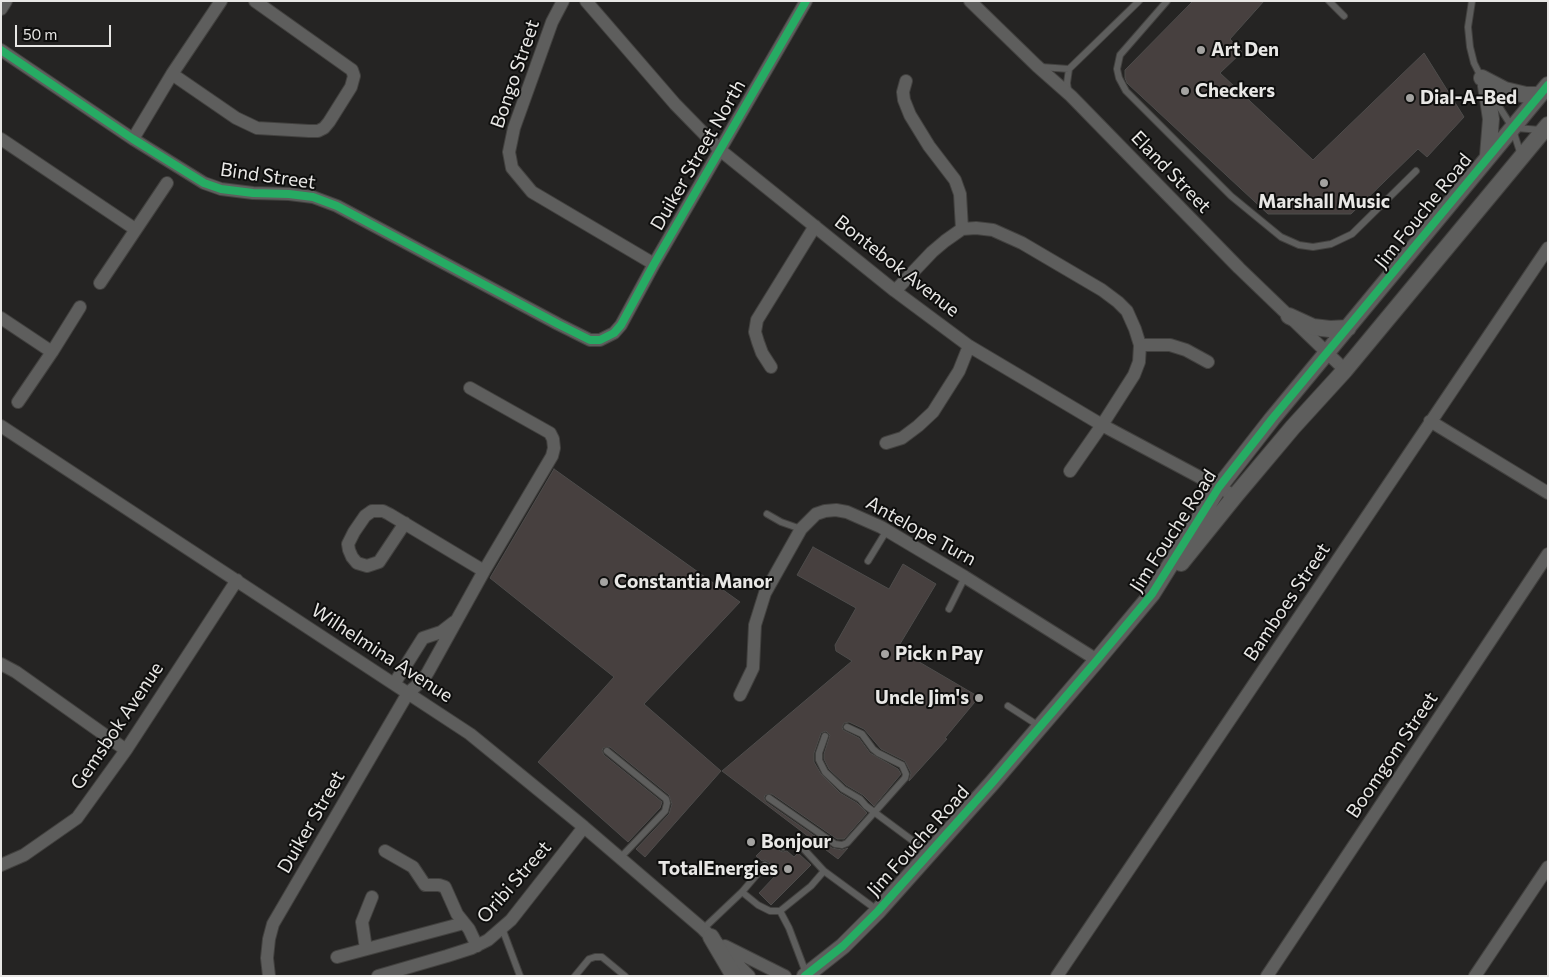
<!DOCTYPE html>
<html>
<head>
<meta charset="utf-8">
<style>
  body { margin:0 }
  #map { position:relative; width:1549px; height:977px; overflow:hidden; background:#252423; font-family:Commissioner,sans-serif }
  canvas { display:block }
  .frame { position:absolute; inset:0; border:2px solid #e8e7e5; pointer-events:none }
  .scale { position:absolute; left:15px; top:25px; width:96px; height:22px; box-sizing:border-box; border:2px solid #e8e7e5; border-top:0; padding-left:6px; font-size:15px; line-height:18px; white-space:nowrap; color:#e8e7e5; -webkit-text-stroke:4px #0e0e0d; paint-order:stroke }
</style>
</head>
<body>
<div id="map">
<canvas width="1549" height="977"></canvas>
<div class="frame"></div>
<div class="scale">50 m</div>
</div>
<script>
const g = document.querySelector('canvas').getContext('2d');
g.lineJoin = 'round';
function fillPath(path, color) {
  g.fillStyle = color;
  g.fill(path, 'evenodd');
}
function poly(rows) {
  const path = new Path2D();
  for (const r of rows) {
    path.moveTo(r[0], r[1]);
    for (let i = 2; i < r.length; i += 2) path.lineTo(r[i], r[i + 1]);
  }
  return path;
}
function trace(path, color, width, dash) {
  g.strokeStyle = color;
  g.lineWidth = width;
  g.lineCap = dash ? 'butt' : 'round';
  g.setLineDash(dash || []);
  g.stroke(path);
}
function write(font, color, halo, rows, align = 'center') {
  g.font = font + ' Commissioner,sans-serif';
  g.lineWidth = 4;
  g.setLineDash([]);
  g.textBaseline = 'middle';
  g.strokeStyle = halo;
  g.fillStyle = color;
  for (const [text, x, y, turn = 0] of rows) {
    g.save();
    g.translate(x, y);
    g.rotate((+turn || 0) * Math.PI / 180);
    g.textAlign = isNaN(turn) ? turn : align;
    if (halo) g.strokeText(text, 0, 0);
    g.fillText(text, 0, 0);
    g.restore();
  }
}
const building = poly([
  [1193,1,1264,1,1230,39,1242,52,1220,73,1313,160,1424,53,1464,117,1427,157,1418,149,1351,214,1268,214,1127,83,1125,78,1125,70,1193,1],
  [554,469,740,602,644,704,721,771,645,857,636,849,669,814,672,804,669,795,610,747,603,748,602,751,604,755,662,802,660,808,628,842,538,762,614,677,490,578,554,469],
  [813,547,889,589,903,564,936,584,897,649,979,697,945,738,947,739,909,781,911,773,905,761,881,749,864,729,849,722,844,723,842,727,843,730,859,738,870,753,898,769,901,774,874,806,863,795,846,785,829,769,824,759,824,754,830,735,826,731,821,733,814,753,814,762,821,774,840,793,857,803,867,813,844,839,837,839,772,794,765,795,764,798,766,802,832,848,842,850,848,848,838,859,722,771,852,661,836,651,835,645,856,608,797,575,813,547],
  [774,838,780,843,778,847,780,851,783,852,787,851,794,857,798,853,811,865,771,905,759,893,776,875,769,868,769,862,765,860,762,861,756,856,774,838]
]);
const service = poly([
  [1167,1,1120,55,1117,69,1119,78,1126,91,1231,196,1281,237,1299,245,1313,247,1331,244,1352,234,1416,171],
  [1329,1,1344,16],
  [1472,1,1468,27,1470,47,1474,63,1481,77],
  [1041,67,1069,69],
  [1068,90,1067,83,1069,69,1139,1],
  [1493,97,1512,127,1521,155],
  [1516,128,1541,130],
  [767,514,781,522,801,529],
  [868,561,887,530],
  [949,609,965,577],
  [1008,706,1039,726],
  [825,736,819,753,819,760,825,772,843,789,860,799,866,806,928,852],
  [607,751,666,799,667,803,665,811,620,858],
  [769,798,835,844,842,845,847,843,905,778,906,774,902,765,878,753,873,749,862,734,847,727],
  [783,847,792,843,801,846,824,871],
  [742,892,765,865],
  [780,911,789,928,806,973],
  [502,928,520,976],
  [703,929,742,892,758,905,770,911,780,911,811,886,824,871,877,910],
  [575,976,589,959,595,957,602,957,625,976]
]);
const minor = poly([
  [563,1,552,22,514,128,509,152,512,168,532,192,654,264],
  [586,1,675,104,720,150,895,291,969,346,1102,425,1235,496],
  [970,1,1037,66,1071,96,1239,268,1345,370],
  [1,9,6,1],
  [1,50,133,139,204,183,221,189,253,193,289,194,313,197,337,206,558,324,590,340,600,340,614,333,621,325,654,264,806,1],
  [172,74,236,118,257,128,309,131,318,131,324,128,329,122,351,87,354,76,352,70,255,1],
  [906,81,903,92,904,100,910,115,929,146,955,180,960,194,962,229],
  [1,139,135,229],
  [133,139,172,74,221,1],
  [100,283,167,183],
  [895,291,932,252,945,241,962,229,976,228,993,230,1022,243,1102,290,1118,302,1127,311,1135,329,1140,345,1139,362,1134,375,1102,425,1070,471],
  [1,318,52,352,80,307],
  [1140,345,1170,345,1186,350,1208,362],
  [771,367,762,353,758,342,755,332,757,320,815,226],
  [18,402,52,352],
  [1430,421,1548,493],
  [1,426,470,734,584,827,703,929,749,976],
  [886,443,902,438,918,426,933,412,959,371,969,346],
  [405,523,379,562,367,566,357,563,352,557,349,550,348,544,354,532,365,516,372,511,383,511,389,514,484,571],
  [1,664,16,672,126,750],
  [394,684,423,638,441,632,454,622],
  [740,695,753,668,755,625,765,593,801,529,816,514,825,511,836,510,847,512,881,527,965,577,1097,660],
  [385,851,413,867,425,885,439,885,445,887,457,914,469,929,477,946],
  [1,865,24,855,77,818,126,750,237,580],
  [725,946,785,976],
  [366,949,362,922,372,897],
  [337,957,464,923],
  [269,976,267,958,269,939,273,924,408,693,423,680,428,672,484,571,552,456,554,448,553,439,550,433,470,388],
  [378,976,447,956,472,948,488,940,511,920,584,827],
  [1057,976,1548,248],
  [1267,976,1548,554],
  [1475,976,1548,867]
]);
const tertiary = poly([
  [1482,78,1505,90,1526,95,1539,95],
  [1486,86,1491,119,1488,156],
  [1289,316,1313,327,1330,329,1348,328],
  [1181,563,1235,496,1293,427,1345,370,1548,125],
  [711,937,734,976],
  [805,976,843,946,878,911,992,783,1097,660,1152,594,1219,487,1272,419,1548,85]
]);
const cycleway = poly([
  [1,50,133,139,204,183,221,189,253,193,289,194,313,197,337,206,558,324,590,340,600,340,614,333,621,325,654,264,806,1],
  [805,976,843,946,878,911,992,783,1097,660,1152,594,1219,487,1272,419,1548,85]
]);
const markers = [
  [1201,50,5,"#a4a3a1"],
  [1185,91,5,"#a4a3a1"],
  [1410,98,5,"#a4a3a1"],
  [1324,183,5,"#a4a3a1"],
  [604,582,5,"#a4a3a1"],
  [885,654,5,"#a4a3a1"],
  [979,698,5,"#a4a3a1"],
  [751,842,5,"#a4a3a1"],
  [788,869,5,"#a4a3a1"]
];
const poiNames = [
  ["Art Den",1211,50],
  ["Checkers",1195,91],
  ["Dial-A-Bed",1420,98],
  ["Marshall Music",1324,202,"center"],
  ["Constantia Manor",614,582],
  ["Pick n Pay",895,654],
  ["Uncle Jim's",969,698,"right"],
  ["Bonjour",761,842],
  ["TotalEnergies",778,869,"right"]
];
const streetNames = [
  ["Bongo Street",515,74,-71],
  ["Duiker Street North",698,155,-60],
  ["Eland Street",1171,172,46],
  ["Bind Street",268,176,8],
  ["Jim Fouche Road",1423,211,-51],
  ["Bontebok Avenue",897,266,38],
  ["Antelope Turn",921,531,29],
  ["Jim Fouche Road",1173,531,-57],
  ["Bamboes Street",1287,602,-56],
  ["Wilhelmina Avenue",382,653,33],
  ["Gemsbok Avenue",117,726,-56],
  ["Boomgom Street",1392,755,-56],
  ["Duiker Street",311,822,-60],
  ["Jim Fouche Road",918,841,-48],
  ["Oribi Street",514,882,-49]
];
fillPath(building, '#47403f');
trace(building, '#4d4c4b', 1);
trace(service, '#42413f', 8);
trace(minor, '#42413f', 14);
trace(tertiary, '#42413f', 18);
trace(service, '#5e5e5d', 6);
trace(minor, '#5e5e5d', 12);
trace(tertiary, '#5e5e5d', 16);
trace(cycleway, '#26ab63', 8);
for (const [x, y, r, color] of markers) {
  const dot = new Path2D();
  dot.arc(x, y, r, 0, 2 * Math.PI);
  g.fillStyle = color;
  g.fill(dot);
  trace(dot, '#0e0e0d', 2);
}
write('bold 19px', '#e8e7e5', '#0e0e0d', poiNames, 'left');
write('19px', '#e8e7e5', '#0e0e0d', streetNames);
</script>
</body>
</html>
